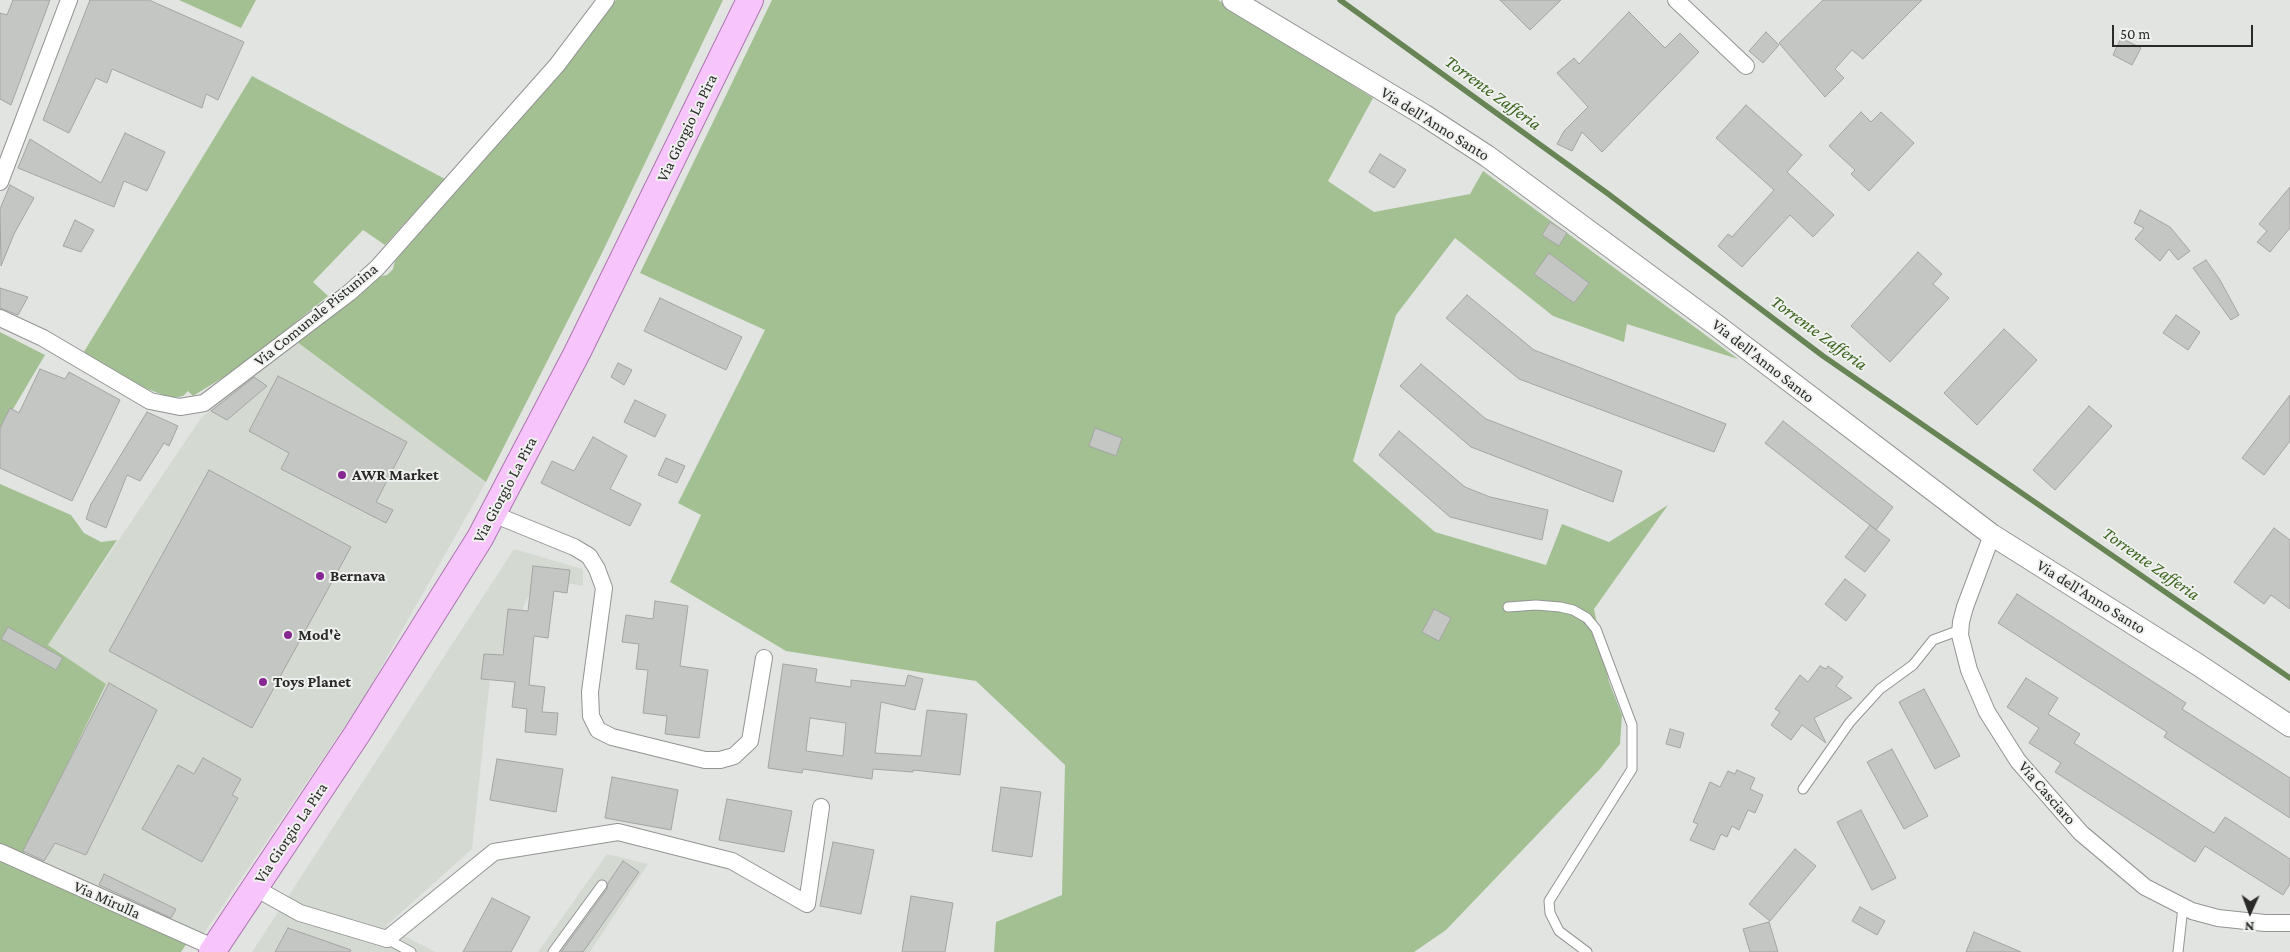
<!DOCTYPE html>
<html>
<head>
<meta charset="utf-8">
<style>
  body { margin:0 }
  #map { position:relative; width:2290px; height:952px; overflow:hidden; background:#e2e4e1; font-family:"Crimson Pro",serif }
  canvas { display:block }
  .north { position:absolute; left:2225px; top:887px; width:50px; height:50px; -webkit-text-stroke:4px #eff1ee; paint-order:stroke; rotate:182deg; font-size:14px; font-weight:700; line-height:20px; text-align:center; color:#292928 }
  .north::after { content:''; display:block; margin:auto; width:18px; height:22px; background:#292928; clip-path:polygon(50% 0,100% 100%,50% 72%,0 100%) }
  .scale { position:absolute; left:2112px; top:25px; width:141px; height:22px; box-sizing:border-box; border:2px solid #292928; border-top:0; padding-left:6px; font-size:15px; line-height:18px; white-space:nowrap; color:#292928; -webkit-text-stroke:4px #eff1ee; paint-order:stroke }
</style>
</head>
<body>
<div id="map">
<canvas width="2290" height="952"></canvas>
<div class="north">N</div>
<div class="scale">50 m</div>
</div>
<script>
const g = document.querySelector('canvas').getContext('2d');
g.lineJoin = 'round';
function fillPath(path, color) {
  g.fillStyle = color;
  g.fill(path, 'evenodd');
}
function poly(rows) {
  const path = new Path2D();
  for (const r of rows) {
    path.moveTo(r[0], r[1]);
    for (let i = 2; i < r.length; i += 2) path.lineTo(r[i], r[i + 1]);
  }
  return path;
}
function trace(path, color, width, dash) {
  g.strokeStyle = color;
  g.lineWidth = width;
  g.lineCap = dash ? 'butt' : 'round';
  g.setLineDash(dash || []);
  g.stroke(path);
}
function write(font, color, halo, rows, align = 'center') {
  g.font = font + ' "Crimson Pro",serif';
  g.lineWidth = 4;
  g.setLineDash([]);
  g.textBaseline = 'middle';
  g.strokeStyle = halo;
  g.fillStyle = color;
  for (const [text, x, y, turn = 0] of rows) {
    g.save();
    g.translate(x, y);
    g.rotate((+turn || 0) * Math.PI / 180);
    g.textAlign = isNaN(turn) ? turn : align;
    if (halo) g.strokeText(text, 0, 0);
    g.fillText(text, 0, 0);
    g.restore();
  }
}
const built = poly([
  [293,339,486,482,362,701,200,939,23,856,106,684,48,645,201,418],
  [514,549,583,569,583,586,537,578,490,678,472,849,386,926,435,952,252,952],
  [607,854,648,864,590,952,538,952]
]);
const green = poly([
  [179,0,256,0,241,28],
  [616,0,723,0,601,255,486,482,293,339,359,296,378,277,387,275,393,269,395,261,512,126],
  [772,0,1218,0,1373,98,1328,181,1374,212,1470,194,1483,171,1738,359,1627,324,1624,342,1553,316,1455,238,1396,315,1353,461,1435,532,1546,565,1562,524,1609,542,1668,505,1594,609,1609,682,1622,715,1620,744,1600,769,1446,930,1414,952,994,952,996,922,1062,895,1065,765,976,681,786,651,670,582,701,515,678,503,765,330,640,273],
  [252,76,445,179,385,245,363,230,313,282,328,296,243,365,193,396,188,391,183,396,172,398,125,381,82,355],
  [0,332,45,355,0,431],
  [0,484,71,515,84,533,101,542,117,540,48,645,106,684,23,856,0,844],
  [0,860,53,885,187,943,181,952,0,952]
]);
const stream = poly([
  [1340,0,1607,193,1823,356,2290,678]
]);
const building = poly([
  [13,0,50,0,11,105,0,99,0,13,7,15,13,0],
  [90,0,149,0,244,42,218,100,206,94,202,108,112,69,107,83,96,78,69,133,43,120,90,0],
  [1500,0,1561,0,1530,30,1500,0],
  [1823,0,1922,0,1863,59,1852,50,1835,69,1844,78,1825,97,1779,43,1823,0],
  [1629,12,1665,48,1680,33,1699,52,1602,152,1582,132,1572,151,1557,144,1564,131,1588,107,1557,73,1574,58,1579,64,1629,12],
  [1766,32,1779,45,1763,63,1749,51,1766,32],
  [2121,38,2141,48,2132,65,2113,55,2121,38],
  [1746,105,1802,155,1787,172,1834,215,1813,237,1790,215,1742,267,1718,246,1728,234,1732,237,1774,190,1716,138,1746,105],
  [1861,112,1871,122,1881,112,1914,143,1869,191,1851,174,1855,170,1829,146,1861,112],
  [125,133,165,152,147,191,124,181,114,207,18,168,30,139,101,183,125,133],
  [1380,154,1406,170,1394,188,1369,172,1380,154],
  [10,185,34,198,14,234,1,266,0,209,10,185],
  [2290,187,2290,228,2270,252,2257,242,2267,231,2259,224,2290,187],
  [2140,210,2170,227,2190,251,2178,260,2169,249,2160,261,2135,239,2144,228,2134,223,2140,210],
  [75,220,94,230,81,252,63,246,75,220],
  [1550,222,1567,233,1559,246,1542,235,1550,222],
  [1918,252,1942,274,1933,284,1949,298,1890,362,1851,326,1918,252],
  [1549,253,1589,283,1574,303,1534,274,1549,253],
  [2206,260,2220,280,2239,315,2231,320,2193,268,2206,260],
  [0,288,28,297,18,315,0,308,0,288],
  [1467,295,1534,350,1726,424,1714,452,1519,379,1446,318,1467,295],
  [660,298,742,337,726,370,644,331,660,298],
  [2176,315,2200,332,2188,350,2163,333,2176,315],
  [2004,329,2037,360,1977,425,1944,393,2004,329],
  [618,363,632,370,624,385,611,377,618,363],
  [1421,364,1486,419,1622,471,1613,502,1471,447,1400,386,1421,364],
  [40,369,65,379,69,372,120,400,72,501,0,468,0,428,10,408,19,413,40,369],
  [278,376,407,442,376,502,393,510,386,523,281,469,289,453,249,431,278,376],
  [254,377,267,386,227,420,211,411,254,377],
  [2290,395,2290,441,2264,475,2242,458,2290,395],
  [635,400,666,415,655,437,624,422,635,400],
  [2089,406,2112,426,2055,490,2033,470,2089,406],
  [147,412,178,426,169,446,164,443,140,481,127,475,106,528,86,519,91,504,147,412],
  [1783,421,1893,507,1876,530,1765,443,1783,421],
  [1095,428,1122,438,1116,456,1089,446,1095,428],
  [1399,431,1465,487,1490,497,1548,510,1542,540,1450,517,1379,455,1399,431],
  [593,437,627,456,610,489,641,504,630,526,541,483,552,461,574,471,593,437],
  [666,458,685,466,677,483,658,475,666,458],
  [209,470,351,547,252,728,109,651,209,470],
  [1870,525,1890,540,1865,572,1845,557,1870,525],
  [2274,528,2290,540,2290,609,2271,595,2264,604,2234,582,2274,528],
  [533,566,570,570,567,593,554,591,548,638,534,636,529,685,545,687,542,712,558,713,556,735,525,732,527,709,512,707,515,682,481,679,484,654,503,655,508,609,528,611,533,566],
  [1845,579,1866,595,1846,621,1825,604,1845,579],
  [2017,594,2186,703,2182,709,2290,778,2290,818,2164,737,2167,732,1998,623,2017,594],
  [655,601,688,606,680,666,708,670,699,738,665,734,667,716,643,713,648,670,636,669,639,644,622,642,626,615,653,619,655,601],
  [1434,609,1451,618,1439,641,1422,632,1434,609],
  [8,627,63,658,56,670,1,639,8,627],
  [783,664,817,669,815,682,851,687,851,680,905,686,908,675,923,679,915,710,881,702,875,753,921,756,927,710,967,714,960,775,913,770,913,772,873,769,872,779,803,769,802,773,768,768,783,664],
  [810,718,846,723,843,756,806,751,810,718],
  [1820,666,1826,669,1828,666,1843,677,1836,686,1852,698,1814,718,1826,743,1802,725,1791,740,1771,725,1780,712,1775,709,1800,675,1808,682,1820,666],
  [2026,678,2058,698,2048,714,2080,734,2074,743,2214,833,2225,817,2290,859,2290,884,2283,895,2205,846,2195,862,2055,772,2061,763,2029,743,2039,728,2007,707,2026,678],
  [109,683,157,710,86,855,55,843,44,861,23,851,109,683],
  [1924,689,1960,756,1935,769,1899,702,1924,689],
  [1670,729,1684,733,1680,748,1666,744,1670,729],
  [1892,749,1928,816,1904,829,1867,762,1892,749],
  [203,758,241,779,232,795,238,798,202,862,142,829,178,765,194,774,203,758],
  [497,759,563,769,556,812,490,800,497,759],
  [1737,770,1755,778,1750,789,1763,795,1755,813,1748,810,1739,830,1732,826,1727,837,1721,834,1714,850,1690,840,1698,824,1693,822,1710,782,1720,787,1728,771,1735,774,1737,770],
  [612,777,678,790,671,830,605,818,612,777],
  [1001,787,1041,792,1032,857,992,851,1001,787],
  [727,799,792,811,784,852,719,840,727,799],
  [1861,810,1896,878,1872,890,1837,822,1861,810],
  [833,842,874,850,861,914,820,906,833,842],
  [1795,849,1816,866,1770,921,1749,904,1795,849],
  [623,861,639,872,583,952,561,952,607,889,608,883,623,861],
  [104,874,176,909,171,918,99,885,104,874],
  [911,896,953,903,945,952,902,952,911,896],
  [492,898,530,917,511,952,463,952,492,898],
  [1860,907,1885,921,1877,935,1852,921,1860,907],
  [1769,922,1778,952,1750,952,1743,929,1769,922],
  [288,928,351,950,350,952,275,952,288,928],
  [1974,932,2021,952,1966,952,1974,932]
]);
const service = poly([
  [1508,607,1536,605,1560,607,1573,610,1587,618,1596,629,1632,725,1632,769,1549,901,1550,913,1559,931,1587,952],
  [1803,789,1850,722,1880,689,1913,665,1933,640,1960,630],
  [387,939,411,952],
  [553,952,602,885],
  [2178,952,2183,907]
]);
const minor = poly([
  [1676,0,1746,66],
  [0,182,69,0],
  [0,318,43,338,150,401,180,407,204,403,349,293,377,268,557,65,606,0],
  [493,514,574,547,589,556,597,569,604,588,590,692,591,716,598,730,612,737,705,760,720,760,734,756,750,741,764,658],
  [1992,535,1965,607,1961,622,1960,635,1969,670,1987,712,2018,761,2081,833,2145,887,2192,911,2218,918,2265,923,2290,923],
  [0,852,215,948],
  [255,888,300,913,387,939,494,852,618,832,732,861,807,904,821,807]
]);
const tertiary = poly([
  [1233,0,1424,115,1487,156,1716,325,1992,535,2197,664,2290,726]
]);
const primary = poly([
  [212,952,357,734,480,538,577,353,750,0]
]);
const markers = [
  [342,475,5,"#872892"],
  [320,576,5,"#872892"],
  [288,635,5,"#872892"],
  [263,682,5,"#872892"]
];
const streetNames = [
  ["Via dell'Anno Santo",1435,124,32],
  ["Via Giorgio La Pira",687,128,-64],
  ["Via Comunale Pistunina",316,315,-39],
  ["Via dell'Anno Santo",1763,361,38],
  ["Via Giorgio La Pira",505,490,-62],
  ["Via dell'Anno Santo",2091,597,32],
  ["Via Casciaro",2047,793,49],
  ["Via Giorgio La Pira",291,833,-56],
  ["Via Mirulla",107,900,24]
];
const poiNames = [
  ["AWR Market",352,475],
  ["Bernava",330,576],
  ["Mod'è",298,635],
  ["Toys Planet",273,682]
];
const waterNames = [
  ["Torrente Zafferia",1493,93,36],
  ["Torrente Zafferia",1819,333,36],
  ["Torrente Zafferia",2151,564,35]
];
fillPath(built, '#d4dad1');
fillPath(green, '#a3c092');
trace(stream, '#678554', 5.5);
fillPath(building, '#c4c6c3');
trace(building, '#a4a5a3', 1);
trace(service, '#939593', 11);
trace(minor, '#939593', 18);
trace(tertiary, '#939593', 23);
trace(primary, '#ab75b0', 28);
trace(service, '#fff', 9);
trace(minor, '#fff', 16);
trace(tertiary, '#fff', 21);
trace(primary, '#f7c5fc', 26);
for (const [x, y, r, color] of markers) {
  const dot = new Path2D();
  dot.arc(x, y, r, 0, 2 * Math.PI);
  g.fillStyle = color;
  g.fill(dot);
  trace(dot, '#eff1ee', 2);
}
write('16px', '#292928', '#eff1ee', streetNames);
write('bold 16px', '#292928', '#eff1ee', poiNames, 'left');
write('italic 18px', '#3c631d', '#eff1ee', waterNames);
</script>
</body>
</html>
